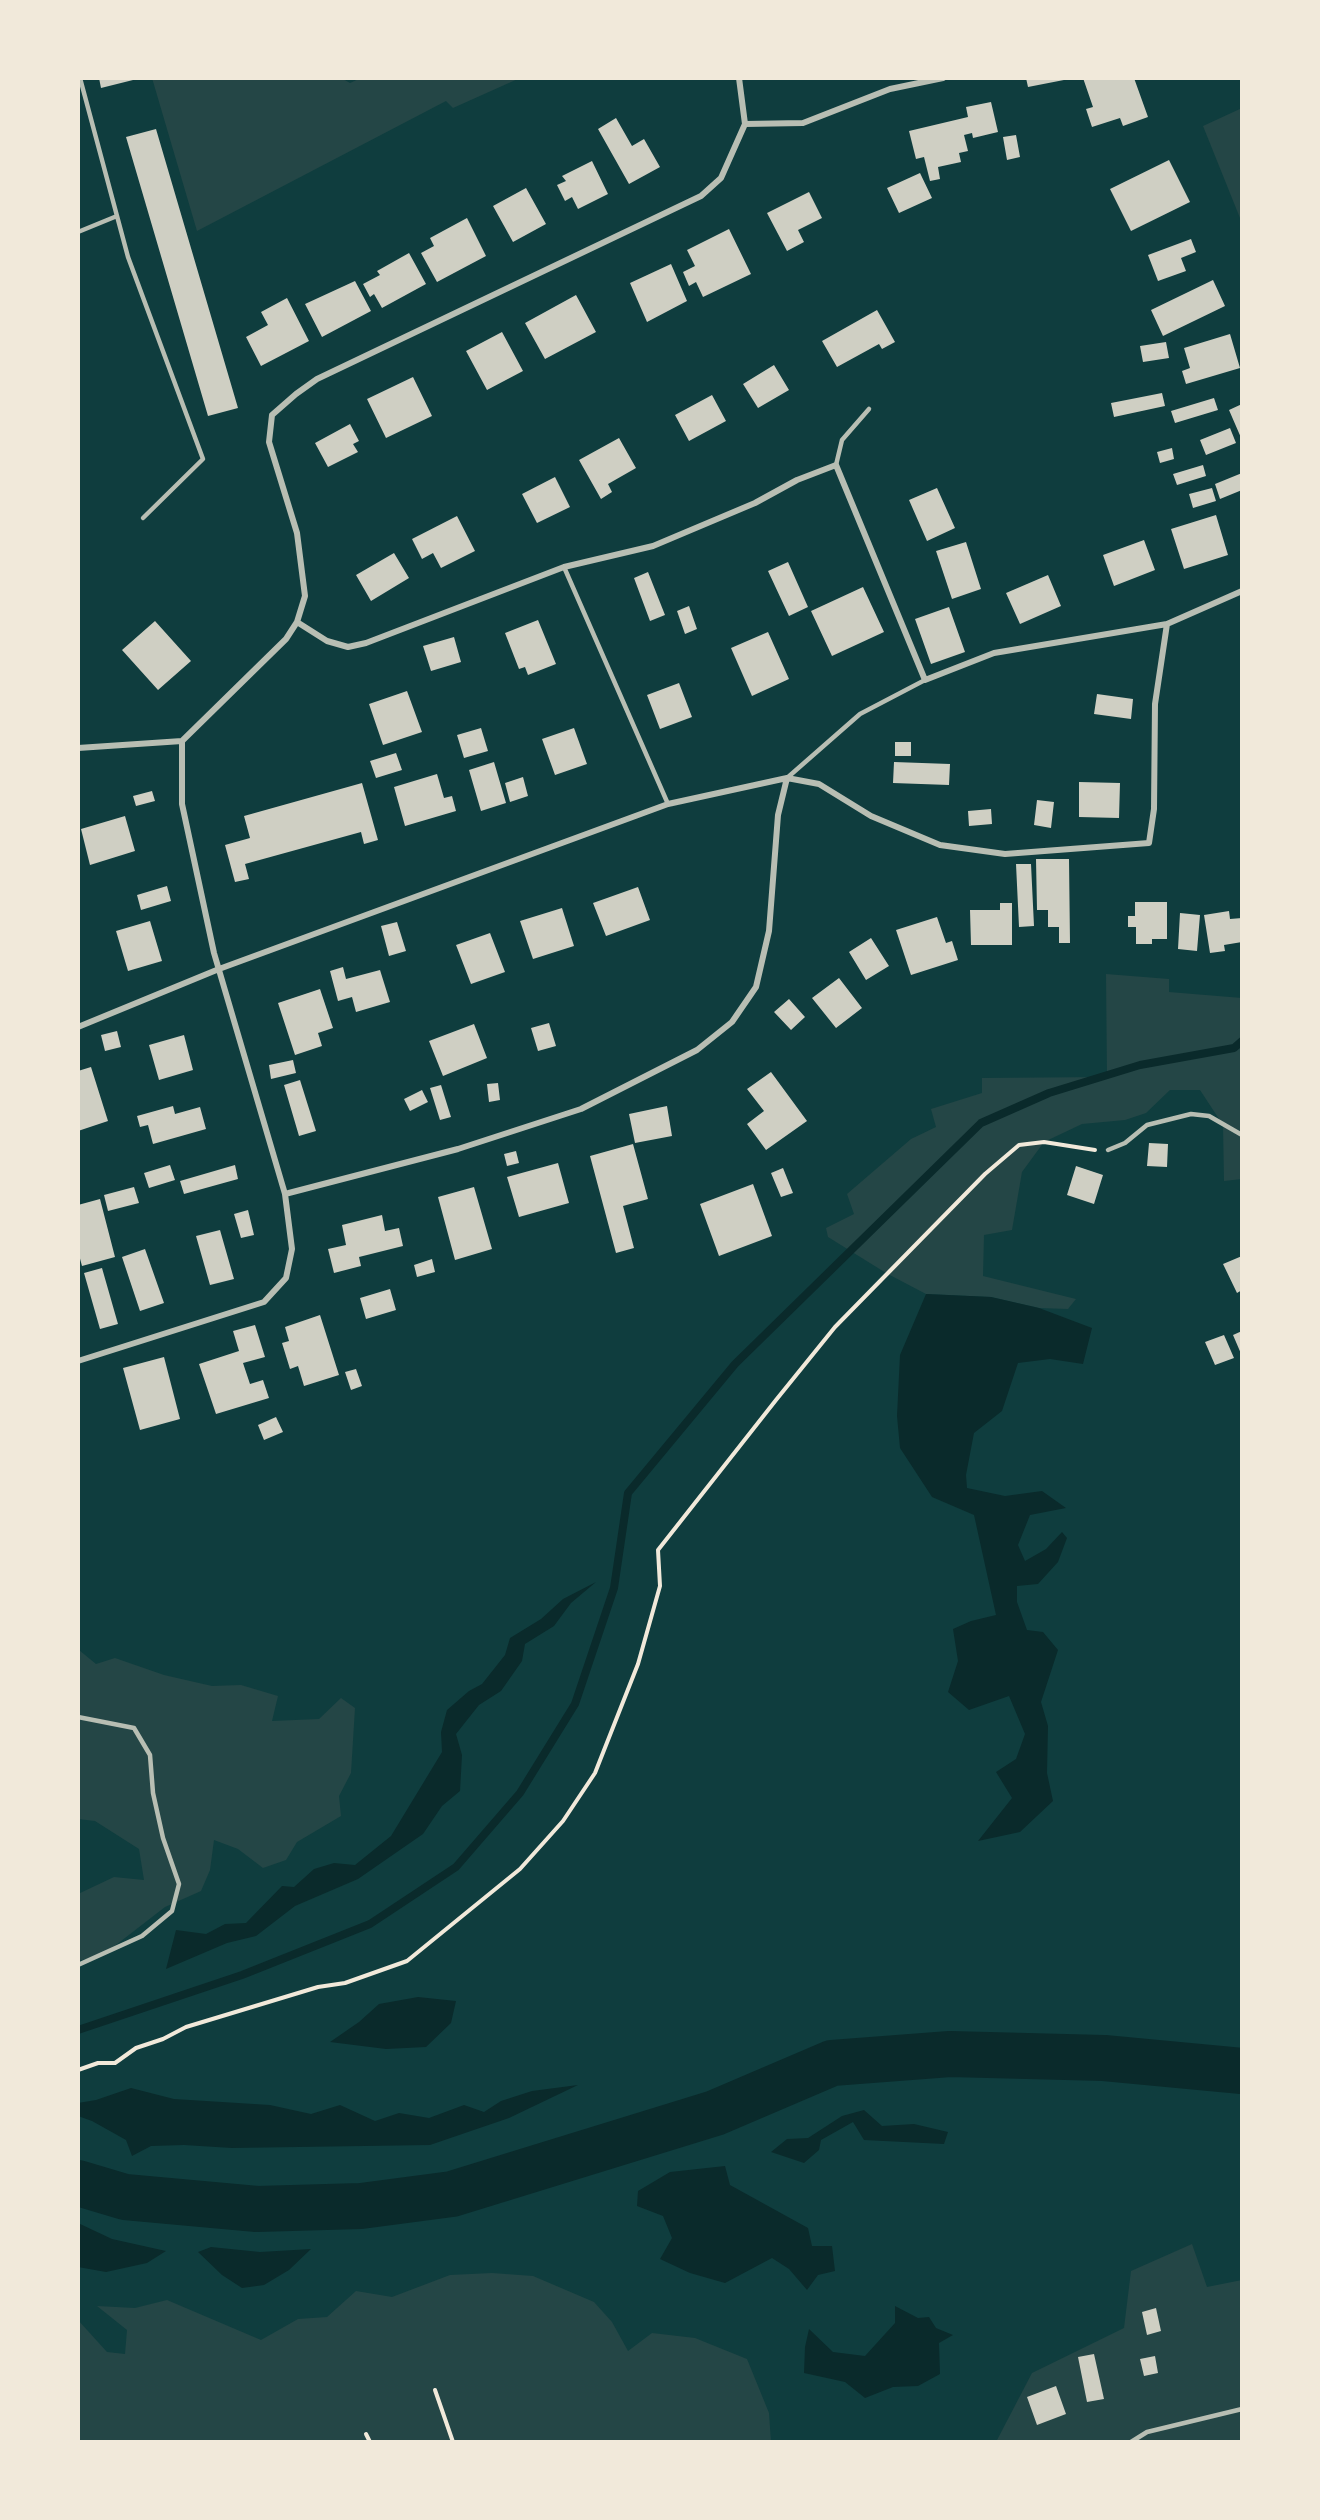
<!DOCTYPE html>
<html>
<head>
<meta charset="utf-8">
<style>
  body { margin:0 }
  #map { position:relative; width:1320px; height:2520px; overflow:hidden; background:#0f3d3e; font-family:"Crimson Pro",serif }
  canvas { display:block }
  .frame { position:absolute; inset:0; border:80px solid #f1e9da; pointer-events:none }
</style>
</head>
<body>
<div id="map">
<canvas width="1320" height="2520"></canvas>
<div class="frame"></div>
</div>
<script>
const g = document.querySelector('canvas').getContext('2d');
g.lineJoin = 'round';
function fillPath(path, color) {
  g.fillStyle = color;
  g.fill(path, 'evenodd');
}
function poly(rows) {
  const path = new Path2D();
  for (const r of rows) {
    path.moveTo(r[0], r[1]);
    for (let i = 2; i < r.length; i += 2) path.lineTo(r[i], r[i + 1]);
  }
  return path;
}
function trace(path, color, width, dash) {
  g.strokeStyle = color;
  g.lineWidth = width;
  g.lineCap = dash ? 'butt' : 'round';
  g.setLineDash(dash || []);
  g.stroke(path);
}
const green = poly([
  [152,78,341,78,350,83,361,78,520,78,453,108,446,101,197,231],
  [1242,108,1242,223,1203,126],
  [1106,974,1169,979,1169,992,1242,998,1242,1179,1224,1181,1223,1125,1200,1090,1170,1090,1146,1113,1125,1120,1082,1124,1044,1142,1022,1172,1012,1230,984,1235,983,1276,1076,1299,1068,1309,1039,1308,991,1297,926,1294,886,1273,828,1237,826,1228,854,1214,847,1194,911,1139,936,1127,931,1109,982,1093,982,1078,1107,1077],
  [79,1650,96,1664,115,1658,164,1675,212,1686,241,1685,278,1696,272,1721,319,1719,341,1698,355,1708,351,1773,339,1796,341,1816,297,1842,286,1860,263,1868,238,1849,214,1840,210,1870,201,1891,165,1907,103,1955,78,1961,78,1894,114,1877,144,1880,139,1849,95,1821,78,1819],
  [1192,2244,1207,2287,1242,2280,1242,2442,996,2442,1032,2373,1124,2328,1131,2271],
  [492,2273,533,2276,594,2302,612,2322,628,2351,652,2333,695,2338,747,2359,769,2413,771,2442,78,2442,78,2320,107,2352,125,2354,127,2330,97,2306,135,2308,167,2300,261,2340,298,2319,327,2317,356,2291,392,2297,450,2275]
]);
const water = poly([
  [926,1294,991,1297,1039,1308,1092,1328,1083,1364,1050,1359,1018,1363,1002,1411,974,1433,966,1475,967,1488,1005,1496,1042,1491,1066,1508,1030,1515,1018,1545,1025,1561,1046,1549,1062,1532,1067,1538,1058,1562,1038,1584,1017,1586,1017,1602,1027,1630,1043,1632,1058,1650,1041,1702,1048,1726,1047,1773,1053,1801,1020,1832,978,1841,1012,1798,996,1772,1016,1759,1025,1734,1009,1696,969,1710,948,1692,958,1661,953,1629,971,1621,996,1615,974,1515,932,1497,900,1448,897,1416,900,1355],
  [596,1582,571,1603,554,1626,525,1644,522,1661,501,1691,479,1705,456,1734,462,1755,460,1791,442,1806,423,1834,358,1879,295,1906,256,1936,227,1943,166,1969,176,1930,206,1934,225,1924,246,1923,282,1886,294,1887,314,1869,334,1863,355,1865,391,1836,442,1752,441,1732,447,1710,469,1691,482,1684,505,1655,510,1638,541,1619,563,1599],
  [418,1997,456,2001,451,2023,426,2047,386,2049,330,2042,359,2022,379,2004],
  [578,2085,509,2118,430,2145,232,2148,184,2145,151,2146,132,2156,126,2140,92,2121,78,2116,78,2103,96,2100,131,2088,174,2099,270,2105,311,2114,340,2105,375,2121,399,2113,429,2118,464,2105,484,2112,501,2101,532,2091],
  [864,2110,882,2126,914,2124,948,2132,944,2144,864,2140,853,2122,821,2140,819,2150,804,2163,771,2152,787,2139,808,2138,842,2116],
  [725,2166,730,2185,808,2228,812,2246,832,2246,835,2271,818,2275,807,2290,789,2269,772,2258,725,2283,690,2273,660,2259,672,2238,663,2216,637,2206,638,2191,670,2172],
  [78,2223,112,2239,166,2251,147,2263,106,2272,78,2267],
  [211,2247,260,2252,311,2249,289,2270,264,2285,242,2288,222,2275,198,2252],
  [895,2306,918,2318,929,2317,936,2328,953,2335,939,2343,940,2374,918,2386,893,2387,865,2398,845,2382,804,2373,805,2347,809,2329,833,2352,865,2356,895,2323]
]);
const stream = poly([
  [78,2030,242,1975,370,1924,456,1867,520,1793,575,1704,614,1588,628,1493,735,1364,981,1123,1049,1093,1140,1065,1234,1048,1242,1041]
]);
const river = poly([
  [78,2183,125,2197,257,2209,361,2206,452,2194,715,2113,832,2063,950,2054,1104,2058,1242,2071]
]);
const building = poly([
  [99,78,136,78,137,79,101,88],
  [1026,78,1069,78,1069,79,1028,87],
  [1083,78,1134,78,1148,117,1123,126,1120,118,1092,127,1086,109,1093,107],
  [991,102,998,132,973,138,972,133,964,135,968,151,959,153,961,162,938,167,940,179,930,181,924,157,916,159,909,131,968,117,966,107],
  [616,118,632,146,644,139,660,167,629,184,598,129],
  [156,129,238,408,208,416,126,137],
  [1016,135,1020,157,1007,160,1003,137],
  [1169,160,1190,202,1131,231,1110,189],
  [592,161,608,194,578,209,572,197,565,201,557,185,566,181,562,176],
  [920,173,932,198,899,213,887,188],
  [526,188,546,224,513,242,493,206],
  [809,192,822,218,798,230,804,242,787,251,767,213],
  [467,218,486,256,437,282,421,253,434,246,430,238],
  [729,229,751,274,703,297,696,282,689,286,683,272,695,266,687,250],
  [1191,239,1196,252,1181,258,1186,271,1158,281,1148,255],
  [409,253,426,284,382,308,374,294,370,297,363,284,380,275,377,271],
  [671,264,687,301,647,322,630,283],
  [1213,280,1225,306,1163,336,1151,310],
  [355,281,371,311,322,337,305,304],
  [576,295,596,332,545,359,525,323],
  [287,298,309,341,261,366,246,337,268,325,261,312],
  [877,310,895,342,882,349,879,344,837,367,822,341],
  [502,332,523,371,487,390,466,351],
  [1230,334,1240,368,1186,384,1182,371,1190,368,1184,348],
  [1166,342,1169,358,1143,362,1140,346],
  [774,365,789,390,758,408,743,384],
  [413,377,432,416,386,438,367,399],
  [1162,393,1165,406,1114,417,1111,403],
  [712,395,726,421,689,441,675,415],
  [1214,398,1218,410,1175,423,1171,411],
  [1242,404,1242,440,1229,410],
  [350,424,359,441,353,444,358,452,328,467,315,443],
  [1230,428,1236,443,1206,455,1200,440],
  [619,438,636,468,608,484,612,492,601,499,579,460],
  [1172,448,1174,459,1160,463,1157,452],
  [1203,465,1206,476,1177,485,1173,474],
  [1242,473,1242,490,1220,499,1215,484],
  [555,477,570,507,537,523,522,494],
  [937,488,955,528,927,541,909,500],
  [1212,488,1216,501,1193,508,1189,494],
  [1216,515,1228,555,1184,569,1171,529],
  [457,516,475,551,441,568,433,553,422,559,412,539],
  [1144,540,1155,570,1114,586,1103,555],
  [966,542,981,589,952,599,936,551],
  [394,553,409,578,371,601,356,575],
  [788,562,808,607,789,616,768,571],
  [648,572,665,615,650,621,634,578],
  [1048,575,1061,606,1020,624,1006,593],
  [863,587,884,632,832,656,811,611],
  [689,606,697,629,685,634,677,611],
  [949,607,965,652,931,664,915,619],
  [538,620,556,664,528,675,525,667,519,669,505,633],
  [155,621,191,661,158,690,122,650],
  [768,632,789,679,752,696,731,648],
  [454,637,461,662,431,671,423,646],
  [679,683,692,717,660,729,647,695],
  [407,691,422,732,383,745,369,704],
  [1097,694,1133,699,1131,719,1094,714],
  [481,728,488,751,464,758,457,735],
  [574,728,587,764,555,775,542,739],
  [895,742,911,742,911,756,895,756],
  [396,753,402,770,376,778,370,761],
  [494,762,506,803,481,811,469,770],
  [894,762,950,764,949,785,893,783],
  [437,774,444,798,452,796,456,811,405,826,394,787],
  [523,777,528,796,510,802,505,783],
  [1079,782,1120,783,1119,818,1079,817],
  [362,783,378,840,364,844,361,832,245,864,249,879,235,882,225,845,250,838,244,816],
  [152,791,155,801,136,806,133,796],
  [1037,800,1054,802,1051,828,1034,825],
  [991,809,992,824,969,826,968,811],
  [125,816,135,851,90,865,81,829],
  [1036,859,1069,859,1070,943,1059,943,1059,927,1048,927,1048,910,1037,910],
  [1016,864,1031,864,1034,926,1019,927],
  [167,886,171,901,141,910,137,895],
  [638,887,650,920,606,936,593,903],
  [1135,902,1167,902,1167,939,1152,939,1152,944,1136,944,1136,927,1128,927,1128,916,1135,916],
  [1000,903,1012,903,1012,945,971,945,970,910,1000,910],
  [562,908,574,946,533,959,520,921],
  [1229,911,1230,919,1242,918,1242,942,1224,945,1225,951,1210,953,1204,915],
  [1180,913,1200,915,1197,951,1178,949],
  [937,917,946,943,952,941,958,960,911,975,896,930],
  [150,921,162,961,128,971,116,931],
  [397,922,406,951,389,956,381,926],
  [490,933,505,972,471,984,456,945],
  [871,938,889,966,866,980,849,952],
  [343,967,346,979,380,970,390,1002,356,1012,352,997,338,1001,330,971],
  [839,978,862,1008,836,1028,812,998],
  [320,989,333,1028,318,1033,322,1046,295,1055,278,1003],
  [789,999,805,1017,791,1030,774,1012],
  [549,1023,556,1046,538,1051,531,1028],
  [474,1024,487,1058,443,1076,429,1041],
  [117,1031,121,1047,105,1051,101,1035],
  [184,1035,193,1070,159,1080,149,1045],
  [293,1060,296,1073,271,1079,269,1065],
  [91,1067,108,1121,78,1131,78,1071],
  [771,1072,807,1121,766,1150,747,1124,764,1111,747,1089],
  [300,1080,316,1131,299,1136,284,1085],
  [498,1083,500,1100,489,1102,487,1084],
  [441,1085,451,1117,440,1120,430,1088],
  [422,1090,428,1102,410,1111,404,1099],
  [173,1106,175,1114,200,1107,206,1129,153,1144,148,1125,140,1127,137,1116],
  [667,1106,672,1136,635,1143,629,1114],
  [1149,1143,1168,1144,1167,1167,1147,1166],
  [633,1144,648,1199,623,1206,634,1248,616,1253,590,1156],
  [516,1151,519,1163,507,1166,504,1154],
  [558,1163,569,1203,519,1217,507,1177],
  [170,1165,175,1180,149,1188,144,1173],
  [235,1165,238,1179,184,1194,180,1181],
  [1076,1166,1103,1175,1094,1204,1067,1195],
  [783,1168,793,1193,781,1197,771,1173],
  [753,1184,772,1236,719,1256,700,1204],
  [134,1187,139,1203,108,1211,104,1195],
  [474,1187,492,1249,455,1260,438,1197],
  [100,1199,115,1257,82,1266,78,1251,78,1205],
  [248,1210,254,1235,241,1238,234,1214],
  [382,1215,385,1231,399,1228,403,1246,359,1257,361,1266,334,1273,328,1249,346,1245,342,1225],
  [220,1230,234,1279,210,1285,196,1236],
  [145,1249,164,1303,140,1311,122,1257],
  [1242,1256,1242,1290,1237,1293,1223,1264],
  [432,1259,435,1272,417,1277,414,1265],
  [102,1268,118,1324,100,1329,84,1273],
  [390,1289,396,1310,366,1319,360,1298],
  [320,1315,339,1375,304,1386,298,1366,290,1369,282,1343,289,1341,285,1327],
  [255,1325,265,1357,243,1363,250,1384,263,1380,269,1398,216,1414,199,1364,239,1351,233,1331],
  [1242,1331,1242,1356,1233,1335],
  [1224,1335,1234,1358,1215,1365,1205,1342],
  [164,1357,180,1419,140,1430,123,1368],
  [356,1369,362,1386,351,1390,345,1372],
  [276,1417,283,1432,264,1440,258,1425],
  [1156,2308,1161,2331,1147,2335,1142,2312],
  [1094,2354,1104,2399,1087,2402,1078,2357],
  [1155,2356,1158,2373,1144,2376,1140,2359],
  [1056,2386,1066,2414,1037,2425,1027,2397]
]);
const path = poly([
  [78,2070,98,2063,115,2063,136,2048,163,2039,186,2027,318,1987,345,1983,407,1961,520,1869,563,1821,595,1773,638,1664,660,1586,658,1550,776,1400,835,1327,985,1174,1019,1145,1044,1142,1095,1150],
  [435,2390,453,2442],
  [366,2434,370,2442]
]);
const service = poly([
  [80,78,128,257,203,459,143,518],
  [78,232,117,216],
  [836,465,842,440,869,409],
  [564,567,668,804],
  [787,778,860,714,925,680],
  [1108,1150,1125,1143,1147,1125,1191,1114,1209,1116,1242,1135],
  [78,1717,134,1728,150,1755,153,1793,163,1838,179,1884,172,1911,142,1936,78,1965],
  [1131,2442,1147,2432,1242,2409]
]);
const minor = poly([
  [739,78,745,124],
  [297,622,305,596,297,533,269,442,272,415,296,394,317,379,701,196,721,178,745,124,803,123,890,89,943,78],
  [182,741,182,804,214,953,285,1194],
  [78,748,182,741,286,639,297,622,327,641,348,647,366,643,564,567,653,546,755,503,797,480,836,465,925,680,994,653,1167,624,1242,591],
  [78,1027,219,969,668,804,787,778,819,784,871,816,940,845,1005,854,1149,843,1154,809,1155,704,1167,624],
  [78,1361,264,1302,286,1278,292,1249,285,1194,458,1149,581,1109,697,1050,732,1022,756,987,769,931,778,815,787,778]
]);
fillPath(green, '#244646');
fillPath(water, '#0a2a2b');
trace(stream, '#0a2a2b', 8);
trace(river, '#0a2a2b', 46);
fillPath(building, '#cfcfc3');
trace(path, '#f1e9da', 4);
trace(service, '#b8beb3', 4.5);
trace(minor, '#b8beb3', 6);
</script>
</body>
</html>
